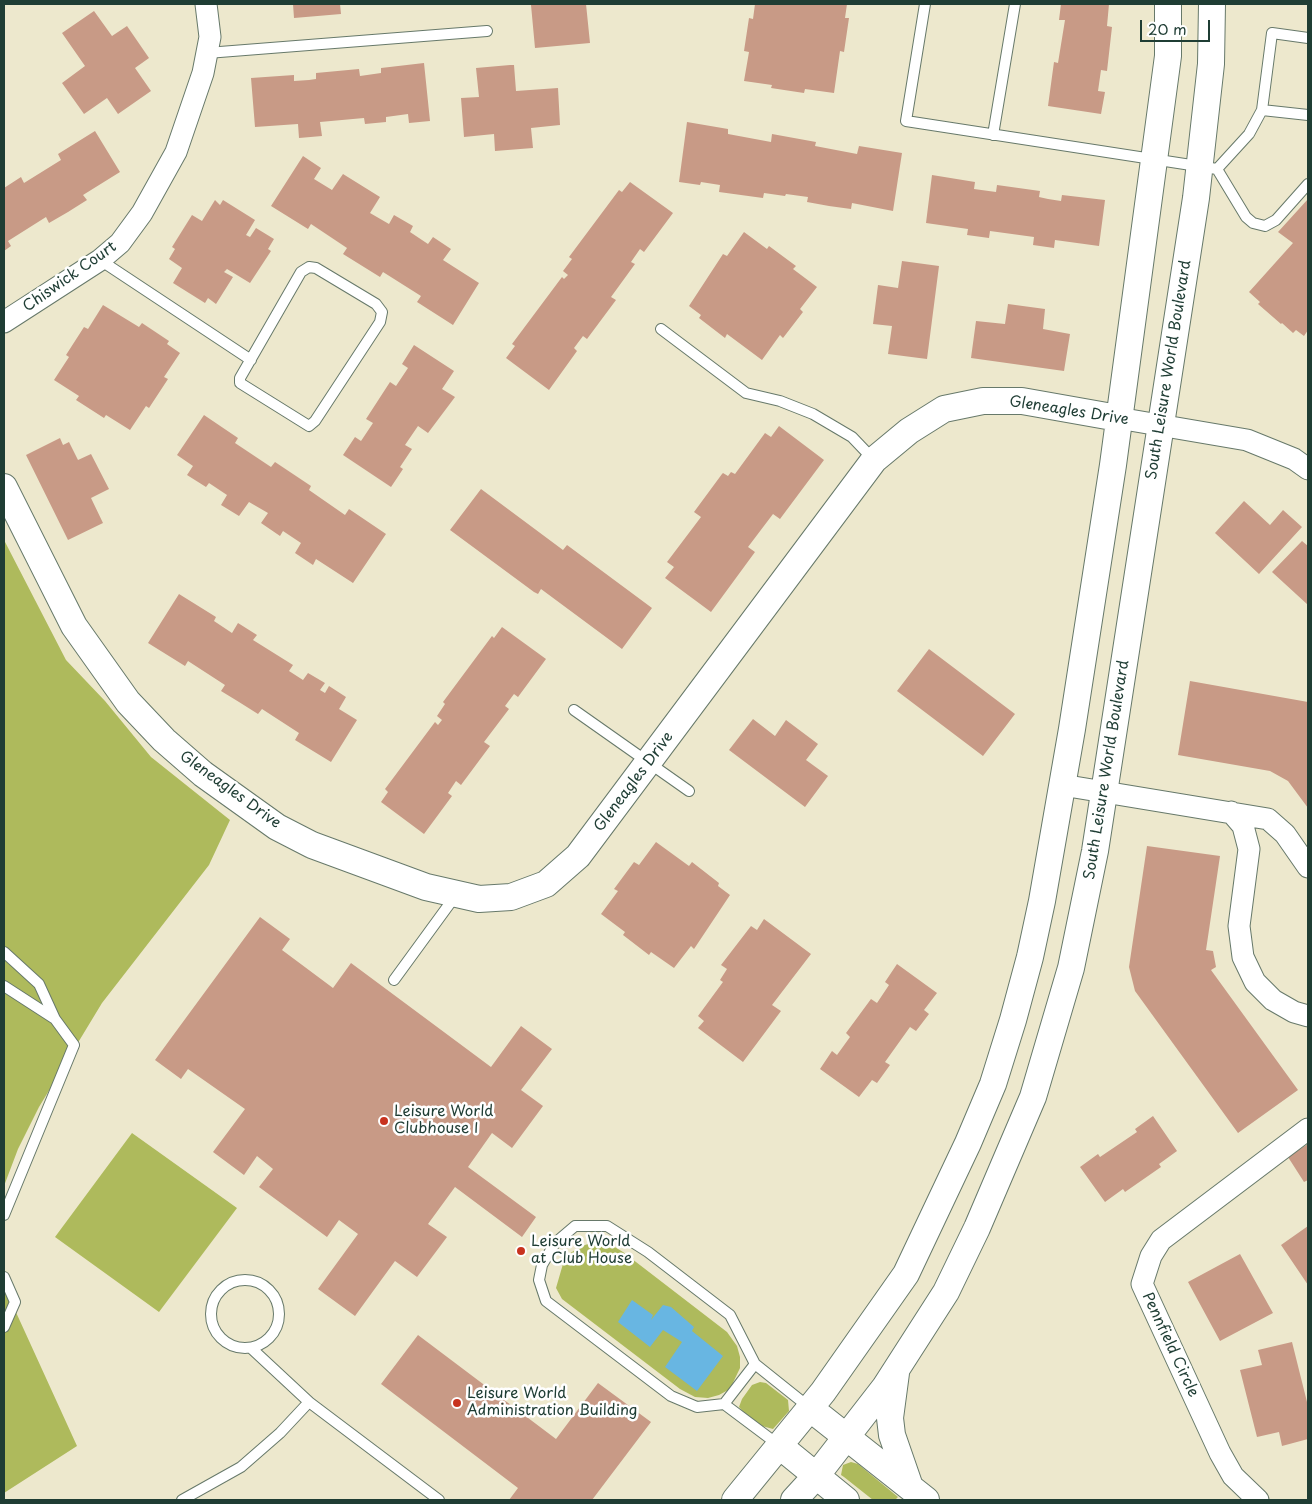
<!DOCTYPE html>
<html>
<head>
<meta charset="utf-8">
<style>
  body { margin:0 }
  #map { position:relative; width:1312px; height:1504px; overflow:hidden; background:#ede8cd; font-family:"Playpen Sans",sans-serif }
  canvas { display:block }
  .frame { position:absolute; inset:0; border:5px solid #1f3d34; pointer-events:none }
  .scale { position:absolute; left:1140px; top:20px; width:70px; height:22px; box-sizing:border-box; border:2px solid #1f3d34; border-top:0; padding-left:6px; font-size:15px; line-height:18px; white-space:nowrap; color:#1f3d34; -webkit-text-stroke:4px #fff; paint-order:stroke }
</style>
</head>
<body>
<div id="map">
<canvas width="1312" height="1504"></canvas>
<div class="frame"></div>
<div class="scale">20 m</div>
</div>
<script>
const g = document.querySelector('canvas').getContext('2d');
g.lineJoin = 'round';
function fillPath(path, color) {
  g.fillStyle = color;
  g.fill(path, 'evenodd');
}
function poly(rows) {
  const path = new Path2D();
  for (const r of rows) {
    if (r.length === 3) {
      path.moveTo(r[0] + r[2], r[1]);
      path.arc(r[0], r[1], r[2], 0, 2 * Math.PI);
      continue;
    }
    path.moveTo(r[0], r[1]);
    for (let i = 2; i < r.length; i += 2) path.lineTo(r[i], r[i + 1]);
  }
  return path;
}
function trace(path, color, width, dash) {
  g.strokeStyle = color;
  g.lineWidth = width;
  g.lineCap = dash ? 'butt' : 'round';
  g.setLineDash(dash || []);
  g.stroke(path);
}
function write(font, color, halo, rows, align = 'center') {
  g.font = font + ' "Playpen Sans",sans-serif';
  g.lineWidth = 5;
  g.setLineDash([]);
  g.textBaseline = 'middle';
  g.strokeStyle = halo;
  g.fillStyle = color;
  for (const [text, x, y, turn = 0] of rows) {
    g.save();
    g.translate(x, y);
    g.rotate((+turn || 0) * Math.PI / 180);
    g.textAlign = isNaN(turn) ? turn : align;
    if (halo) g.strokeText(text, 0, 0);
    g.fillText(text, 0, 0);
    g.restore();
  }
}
const green = poly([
  [4,540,66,660,105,701,151,757,230,820,209,865,102,1003,39,1107,18,1149,4,1186],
  [132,1133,237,1208,159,1312,55,1237],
  [594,1242,608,1243,623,1252,727,1332,737,1346,740,1357,740,1368,730,1389,719,1395,708,1398,695,1397,680,1389,562,1299,556,1288,565,1257,579,1247],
  [4,1286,77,1446,4,1493],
  [760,1382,766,1383,788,1400,789,1411,773,1429,762,1426,746,1415,739,1407,742,1399,752,1385],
  [851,1462,858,1464,898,1497,895,1500,873,1500,844,1477,841,1475,843,1465]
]);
const water = poly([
  [632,1300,653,1315,651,1320,663,1305,671,1307,694,1327,692,1331,723,1356,697,1391,665,1367,682,1342,663,1330,650,1347,618,1322]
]);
const building = poly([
  [293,4,340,4,341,14,294,18],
  [537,4,586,4,590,43,535,48,531,5],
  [755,4,847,4,845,18,849,18,844,52,840,51,834,93,805,89,804,93,771,88,772,85,744,81,749,52,744,51,749,18,753,19],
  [1061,4,1109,4,1107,26,1112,27,1107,71,1101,70,1098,91,1105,92,1101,114,1048,106,1054,62,1058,63,1065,20,1059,20],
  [94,11,112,36,127,26,149,58,135,68,151,91,118,114,107,98,84,114,62,83,85,66,62,33],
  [424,63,430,121,409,123,408,114,386,117,386,122,365,124,364,118,320,122,322,136,299,138,298,124,255,127,251,78,294,75,294,81,309,80,316,79,316,73,359,69,360,76,381,73,381,68],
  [510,65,514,65,516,91,558,88,560,125,531,128,533,148,495,151,494,134,464,137,461,98,479,97,476,68],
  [687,122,728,129,728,134,771,142,772,134,816,142,815,146,857,154,859,146,902,153,893,211,852,203,851,209,829,206,807,202,808,197,786,194,785,196,764,193,763,198,719,192,720,185,701,182,700,185,679,182],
  [95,131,120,172,83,195,87,200,68,212,49,223,46,217,8,241,11,246,4,251,4,188,21,177,24,183,61,160,58,154],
  [303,156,321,168,314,179,332,190,343,174,380,197,370,213,389,224,394,215,413,226,410,232,428,244,433,237,451,249,443,260,479,283,453,325,417,302,421,296,383,272,380,277,343,254,347,248,311,224,308,229,271,206],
  [932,175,975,182,974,189,996,192,997,185,1040,191,1039,197,1048,199,1061,201,1062,195,1105,200,1099,246,1055,240,1054,248,1033,245,1034,237,990,231,989,238,967,235,968,229,926,223],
  [630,182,673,213,644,252,640,249,631,262,635,264,611,297,616,300,587,339,583,336,574,348,577,351,549,390,506,358,515,346,512,344,562,277,564,279,568,275,563,271,572,259,569,257,619,190,622,192],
  [1308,199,1308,330,1304,336,1296,330,1293,333,1282,323,1281,324,1258,304,1260,302,1249,292,1293,243,1278,232],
  [215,200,220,205,223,200,255,220,246,235,250,237,256,228,274,239,268,249,271,251,250,283,227,269,224,272,233,277,216,304,208,298,205,303,173,283,182,268,169,259,175,249,172,247,192,215,202,221],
  [744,232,767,249,769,246,796,266,793,269,817,287,800,309,803,312,783,338,780,335,762,360,727,334,725,338,699,318,701,315,689,306,723,254,727,256],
  [902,261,939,266,927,359,888,354,892,326,873,324,878,285,898,288],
  [1008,304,1045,309,1043,329,1070,334,1064,371,971,358,976,321,1005,324],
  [103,305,139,327,142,323,169,341,167,344,180,353,164,377,168,379,149,408,146,406,130,430,106,415,104,418,76,400,79,396,54,380,69,357,66,355,84,327,88,329],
  [414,345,454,371,442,389,455,397,428,433,418,426,405,445,412,449,400,467,403,469,391,487,343,455,355,437,361,441,373,423,366,419,390,382,396,386,408,368,402,364],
  [204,415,238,438,235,443,271,467,275,462,311,486,309,490,345,515,349,509,386,534,353,583,316,559,313,565,295,553,301,543,283,531,280,536,261,523,268,513,249,502,239,516,221,505,227,495,209,483,206,487,187,475,193,466,177,455],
  [779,426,824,460,780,519,773,514,748,547,755,552,711,612,665,578,674,567,667,562,701,517,694,512,722,474,723,473,728,476,731,472,735,474,765,433,771,437],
  [60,438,63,445,69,442,78,460,91,454,109,489,91,498,103,523,68,540,26,455],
  [481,489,563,550,567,545,652,608,622,649,541,589,538,594,534,592,450,530],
  [1244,501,1270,525,1283,510,1302,527,1259,574,1215,533],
  [1302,541,1308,546,1308,605,1272,572],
  [179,594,216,617,214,621,232,633,238,623,257,635,253,640,293,665,289,671,303,680,308,673,325,683,320,690,325,693,329,686,346,697,339,709,357,720,331,762,295,740,299,733,262,709,258,714,239,702,221,691,225,685,188,661,185,666,148,643],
  [502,627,546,659,518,697,514,694,505,706,509,709,484,742,490,746,461,785,456,781,448,793,452,796,424,834,381,802,388,792,385,789,435,722,438,725,442,720,437,716,445,704,443,702,492,636,494,638],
  [929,649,1015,714,983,756,897,691],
  [1190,681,1308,702,1308,808,1288,781,1270,771,1178,755],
  [753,719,775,736,786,720,818,744,806,760,828,776,805,807,729,750],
  [656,842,689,866,692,862,719,883,718,886,730,895,694,949,691,946,674,968,651,952,649,955,623,935,625,932,601,914,618,891,614,889,634,862,639,865],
  [1147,846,1220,856,1206,950,1213,951,1216,967,1211,970,1298,1090,1238,1133,1135,991,1129,967],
  [260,917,290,939,282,950,333,988,351,963,491,1067,521,1026,552,1049,521,1090,543,1106,512,1148,492,1133,468,1167,536,1217,522,1237,455,1187,428,1224,447,1237,417,1277,395,1261,355,1316,318,1289,358,1234,339,1220,327,1237,259,1187,273,1169,257,1156,244,1175,213,1152,245,1109,188,1069,181,1079,155,1060],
  [764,919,811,954,772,1005,781,1011,743,1062,698,1028,704,1021,698,1016,723,982,720,980,727,969,721,965,751,926,757,930],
  [897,964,937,993,924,1010,929,1014,916,1031,910,1027,885,1062,890,1065,877,1083,872,1080,859,1097,820,1069,832,1051,837,1055,850,1037,846,1033,871,999,877,1003,889,985,885,982],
  [1153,1116,1177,1151,1159,1164,1161,1167,1125,1192,1123,1189,1105,1202,1080,1167,1098,1154,1100,1157,1137,1132,1135,1129],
  [1308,1144,1308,1180,1304,1182,1288,1157],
  [1308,1226,1308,1285,1281,1245],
  [1240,1254,1273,1313,1220,1341,1188,1282],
  [418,1335,556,1439,598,1383,651,1422,592,1500,509,1500,518,1488,381,1384],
  [1292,1342,1308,1406,1308,1439,1282,1446,1279,1432,1257,1437,1240,1370,1262,1365,1258,1350]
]);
const service = poly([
  [925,4,906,121,1217,169,1246,217,1253,223,1265,226,1276,220,1308,184],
  [207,53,487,31],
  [1262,110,1308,115],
  [993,135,1015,4],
  [1217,169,1249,134,1262,110,1272,33,1308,38],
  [100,260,251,360],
  [309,267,316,268,376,304,382,312,380,322,315,421,309,426,240,383,240,378,301,272,309,267],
  [661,329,746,393,780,401,813,414,852,437,873,459],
  [574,710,689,791],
  [4,952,39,984,55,1019],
  [394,980,456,895],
  [4,986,55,1019,74,1045,4,1215],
  [4,1277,15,1302,4,1327],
  [245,1314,34],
  [251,1348,309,1402],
  [724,1404,755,1364],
  [780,1446,724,1404,697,1407,671,1396,546,1301,539,1280,542,1265,555,1243,575,1226,607,1226,648,1252,730,1315,755,1364,810,1408],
  [182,1500,241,1467,280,1433,309,1402,439,1500]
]);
const minor = poly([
  [4,322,100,260,120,243,142,213,176,152,203,73,210,37,206,4],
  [1118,418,1247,440,1294,459,1308,469],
  [1062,785,1268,819,1285,834,1308,867],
  [1231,812,1243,826,1249,849,1239,926,1243,957,1255,982,1273,1000,1294,1012,1308,1016],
  [1258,1500,1233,1476,1220,1453,1142,1284,1151,1256,1161,1240,1308,1129]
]);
const tertiary = poly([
  [4,487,74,626,128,702,164,740,203,774,277,827,312,845,426,887,479,899,511,897,546,884,578,856,874,460,909,431,944,409,983,401,1022,401,1118,418],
  [896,1373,890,1418,892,1435,910,1487],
  [811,1409,926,1500],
  [781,1447,846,1500],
  [735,1500,823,1392,906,1274,968,1143,993,1084,1013,1020,1030,957,1042,901,1072,729,1113,465,1168,56,1168,4],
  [794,1500,816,1476,885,1387,946,1292,977,1228,1033,1097,1071,968,1095,851,1196,198,1211,64,1212,4]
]);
const markers = [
  [384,1121,5,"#c8321e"],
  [521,1251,5,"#c8321e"],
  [457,1403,5,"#c8321e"]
];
const streetNames = [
  ["Chiswick Court",70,277,-35],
  ["South Leisure World Boulevard",1169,370,-81],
  ["Gleneagles Drive",1069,411,9],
  ["South Leisure World Boulevard",1107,770,-81],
  ["Gleneagles Drive",634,782,-53],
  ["Gleneagles Drive",230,790,36],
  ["Pennfield Circle",1170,1345,65]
];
const poiNames = [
  ["Leisure World",394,1112],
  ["Clubhouse I",394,1129],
  ["Leisure World",531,1242],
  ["at Club House",531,1259],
  ["Leisure World",467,1394],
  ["Administration Building",467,1411]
];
fillPath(green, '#aeba5c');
fillPath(water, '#68b6e2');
fillPath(building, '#c89a86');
trace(service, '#67796a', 12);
trace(minor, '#67796a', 23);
trace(tertiary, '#67796a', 28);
trace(service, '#fff', 10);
trace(minor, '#fff', 21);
trace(tertiary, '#fff', 26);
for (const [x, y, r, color] of markers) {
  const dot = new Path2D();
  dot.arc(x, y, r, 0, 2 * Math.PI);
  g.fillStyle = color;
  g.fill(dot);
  trace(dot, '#fff', 2);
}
write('15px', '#1f3d34', '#fff', streetNames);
write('15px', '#1f3d34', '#fff', poiNames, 'left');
</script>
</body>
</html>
